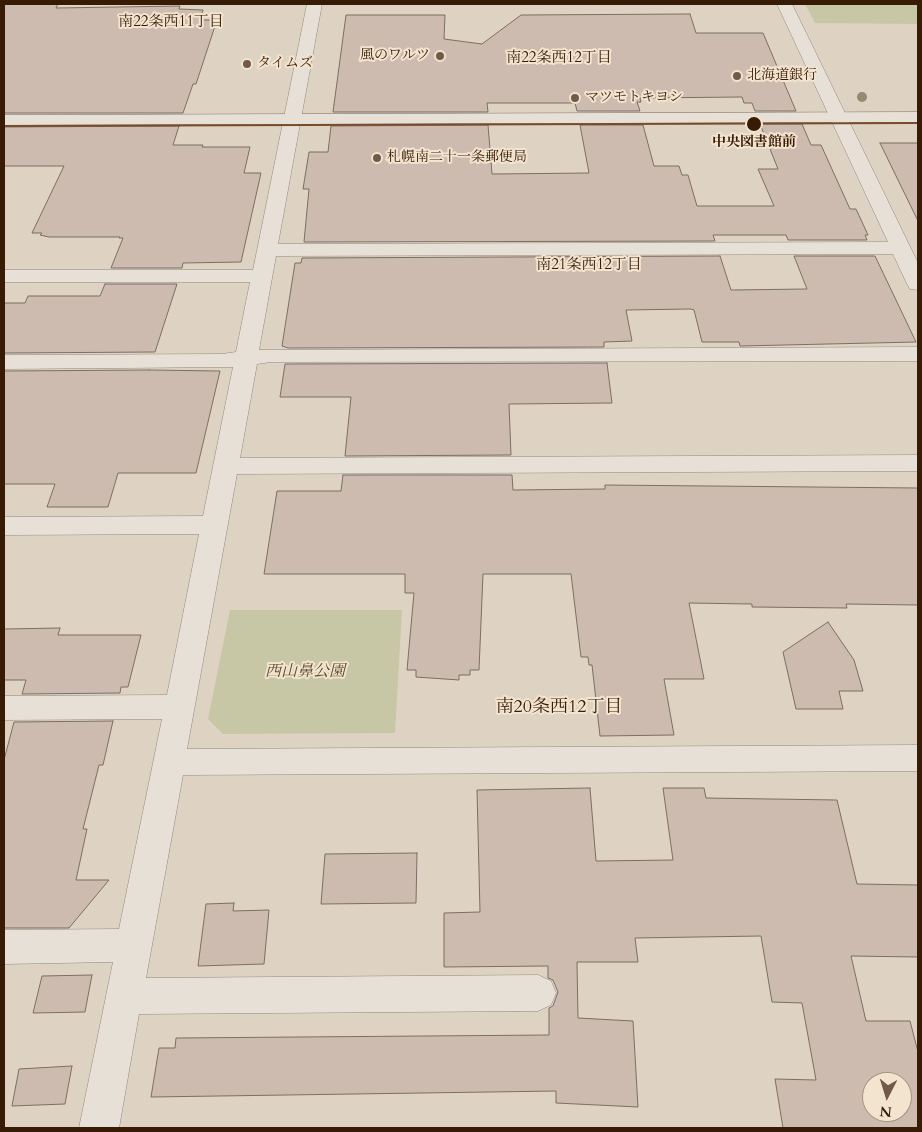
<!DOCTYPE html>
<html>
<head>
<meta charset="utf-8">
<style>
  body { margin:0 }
  #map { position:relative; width:922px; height:1132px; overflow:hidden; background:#ded3c2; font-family:Cardo,serif }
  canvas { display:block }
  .frame { position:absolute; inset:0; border:5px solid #371b05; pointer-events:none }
  .north { position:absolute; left:862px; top:1072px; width:50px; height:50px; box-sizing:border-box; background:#f2e4cf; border:1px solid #a7947e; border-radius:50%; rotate:185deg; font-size:14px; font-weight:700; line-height:20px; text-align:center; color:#371b05 }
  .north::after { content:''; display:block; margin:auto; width:18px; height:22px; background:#715b47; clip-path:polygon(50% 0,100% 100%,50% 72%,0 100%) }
</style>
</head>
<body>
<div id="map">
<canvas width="922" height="1132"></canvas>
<div class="frame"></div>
<div class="north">N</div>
</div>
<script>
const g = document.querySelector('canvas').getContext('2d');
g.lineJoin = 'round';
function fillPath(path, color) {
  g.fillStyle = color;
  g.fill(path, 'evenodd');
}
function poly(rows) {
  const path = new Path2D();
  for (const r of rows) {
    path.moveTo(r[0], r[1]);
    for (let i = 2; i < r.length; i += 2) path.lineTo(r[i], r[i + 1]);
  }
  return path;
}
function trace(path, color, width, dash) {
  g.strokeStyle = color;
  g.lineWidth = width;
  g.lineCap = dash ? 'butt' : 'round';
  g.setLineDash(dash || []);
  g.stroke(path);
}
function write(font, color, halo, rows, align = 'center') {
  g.font = font + ' Cardo,"Noto Serif JP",serif';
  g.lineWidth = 4;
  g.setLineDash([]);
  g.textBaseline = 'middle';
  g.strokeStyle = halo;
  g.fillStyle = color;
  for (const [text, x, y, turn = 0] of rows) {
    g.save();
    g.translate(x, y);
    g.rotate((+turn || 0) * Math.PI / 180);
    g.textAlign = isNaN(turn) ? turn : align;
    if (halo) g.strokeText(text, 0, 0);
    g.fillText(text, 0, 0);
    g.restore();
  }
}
const green = poly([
  [805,4,918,4,918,24,815,23],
  [230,610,402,610,395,733,223,734,208,719]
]);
const building = poly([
  [4,4,58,4,56,8,180,6,179,9,203,10,200,20,217,20,196,84,193,84,183,113,4,113,4,4],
  [690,14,696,33,763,33,796,111,755,111,752,103,744,103,742,97,640,98,641,102,637,102,640,111,577,111,575,103,487,103,488,112,333,112,346,15,445,15,444,39,482,44,521,15,690,14],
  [760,124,802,124,811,145,821,145,850,209,856,209,868,235,865,235,867,240,788,240,786,235,713,235,715,241,304,242,309,189,303,189,309,152,328,152,331,126,488,125,492,174,589,173,580,125,643,125,654,166,679,166,682,175,688,175,697,206,774,206,758,169,778,169,760,124],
  [179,126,173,145,203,145,202,147,250,147,244,173,261,173,241,262,183,263,182,268,111,268,123,238,119,238,120,237,49,237,40,235,42,233,32,233,64,166,4,166,4,127,179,126],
  [880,143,918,143,918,221,880,143],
  [720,256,731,290,807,289,794,256,875,256,916,342,740,346,739,342,702,342,694,310,691,309,626,310,632,341,604,342,604,347,288,348,282,346,295,263,301,263,302,258,720,256],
  [105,284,177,284,155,352,4,353,4,303,25,303,28,296,100,296,105,284],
  [607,363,612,403,509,404,511,455,345,456,351,397,280,397,285,364,607,363],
  [149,370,220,371,196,473,118,473,108,507,47,507,55,484,4,484,4,371,149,370],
  [343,475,512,475,513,490,605,489,605,485,918,488,918,605,846,604,847,608,752,607,752,604,689,603,704,679,664,679,674,735,600,736,592,665,589,665,588,657,581,657,571,574,483,574,479,670,470,670,470,675,459,675,459,680,416,677,416,670,407,670,414,593,405,593,405,574,264,574,277,491,341,491,343,475],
  [828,622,854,660,863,691,839,691,843,709,796,709,783,652,828,622],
  [60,628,58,635,141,635,128,687,121,687,120,693,22,694,26,680,4,680,4,629,60,628],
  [113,721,103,765,99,765,83,829,87,829,76,880,109,880,69,928,4,928,4,760,14,722,113,721],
  [590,788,596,861,673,860,663,788,704,788,706,798,837,800,857,884,918,885,918,957,851,956,866,1021,910,1021,918,1052,918,1128,783,1128,775,1079,816,1080,802,1003,772,1002,761,936,635,938,638,962,577,962,578,1018,633,1021,638,1107,556,1103,556,1091,151,1097,159,1048,175,1048,176,1038,549,1035,549,1008,553,1006,558,992,553,980,548,978,548,966,444,967,444,913,480,912,477,790,590,788],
  [872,1082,902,1082,902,1112,872,1112,872,1082],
  [417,853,416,903,321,904,325,854,417,853],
  [234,903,233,911,269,910,264,964,198,966,206,904,234,903],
  [92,975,85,1012,33,1013,42,976,92,975],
  [72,1066,65,1104,12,1106,19,1069,72,1066]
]);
const minor = poly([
  [307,4,322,4,278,244,888,242,777,4,792,4,918,263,918,290,910,289,907,284,893,254,276,256,259,350,918,347,918,361,271,362,257,364,240,458,918,455,918,471,237,474,187,749,918,745,918,771,183,775,146,978,538,975,551,981,556,993,551,1005,538,1011,139,1014,119,1128,79,1128,113,962,4,964,4,930,119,929,162,719,4,720,4,696,167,695,199,534,4,535,4,517,203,516,233,367,4,369,4,355,222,354,236,352,250,282,4,282,4,270,253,270,307,4]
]);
const secondary = poly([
  [918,112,918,122,4,125,4,115,918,112]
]);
const tram1 = poly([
  [918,122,918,124,4,127,4,125,918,122]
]);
const trees = [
  [862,97]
];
const markers = [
  [440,56,5,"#715b47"],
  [247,64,5,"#715b47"],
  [737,76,5,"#715b47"],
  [575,98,5,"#715b47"],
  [754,124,8,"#371b05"],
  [377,158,5,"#715b47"]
];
const farPoinames = [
  ["風のワルツ",430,56,"right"],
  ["タイムズ",257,64],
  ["北海道銀行",747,76],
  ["マツモトキヨシ",585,98],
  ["札幌南二十一条郵便局",387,158]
];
const farStopnames = [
  ["中央図書館前",754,143]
];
const farNeighbourhoodnames = [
  ["南22条西11丁目",171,23],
  ["南22条西12丁目",559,59],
  ["南21条西12丁目",589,266]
];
const parkNames = [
  ["西山鼻公園",305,672]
];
const neighbourhoodNames = [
  ["南20条西12丁目",559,708]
];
fillPath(green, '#c7c7a6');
fillPath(building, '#cebbaf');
trace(building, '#796f63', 1);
trace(minor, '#92887c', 1);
trace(secondary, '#796f63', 1);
fillPath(minor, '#e6e0d6');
fillPath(secondary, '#e6e0d6');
fillPath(tram1, '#7a4b2a');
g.fillStyle = '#968971';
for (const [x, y] of trees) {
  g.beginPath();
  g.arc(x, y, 5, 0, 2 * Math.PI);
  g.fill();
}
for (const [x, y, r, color] of markers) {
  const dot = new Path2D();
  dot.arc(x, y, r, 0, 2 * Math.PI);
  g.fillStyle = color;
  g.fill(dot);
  trace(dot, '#f2e4cf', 2);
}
write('14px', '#371b05', '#f2e4cf', farPoinames, 'left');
write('bold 14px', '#371b05', '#f2e4cf', farStopnames);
write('15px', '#371b05', '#f2e4cf', farNeighbourhoodnames);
write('italic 16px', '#5c4c2f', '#f2e4cf', parkNames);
write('18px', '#371b05', '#f2e4cf', neighbourhoodNames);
</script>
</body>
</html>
